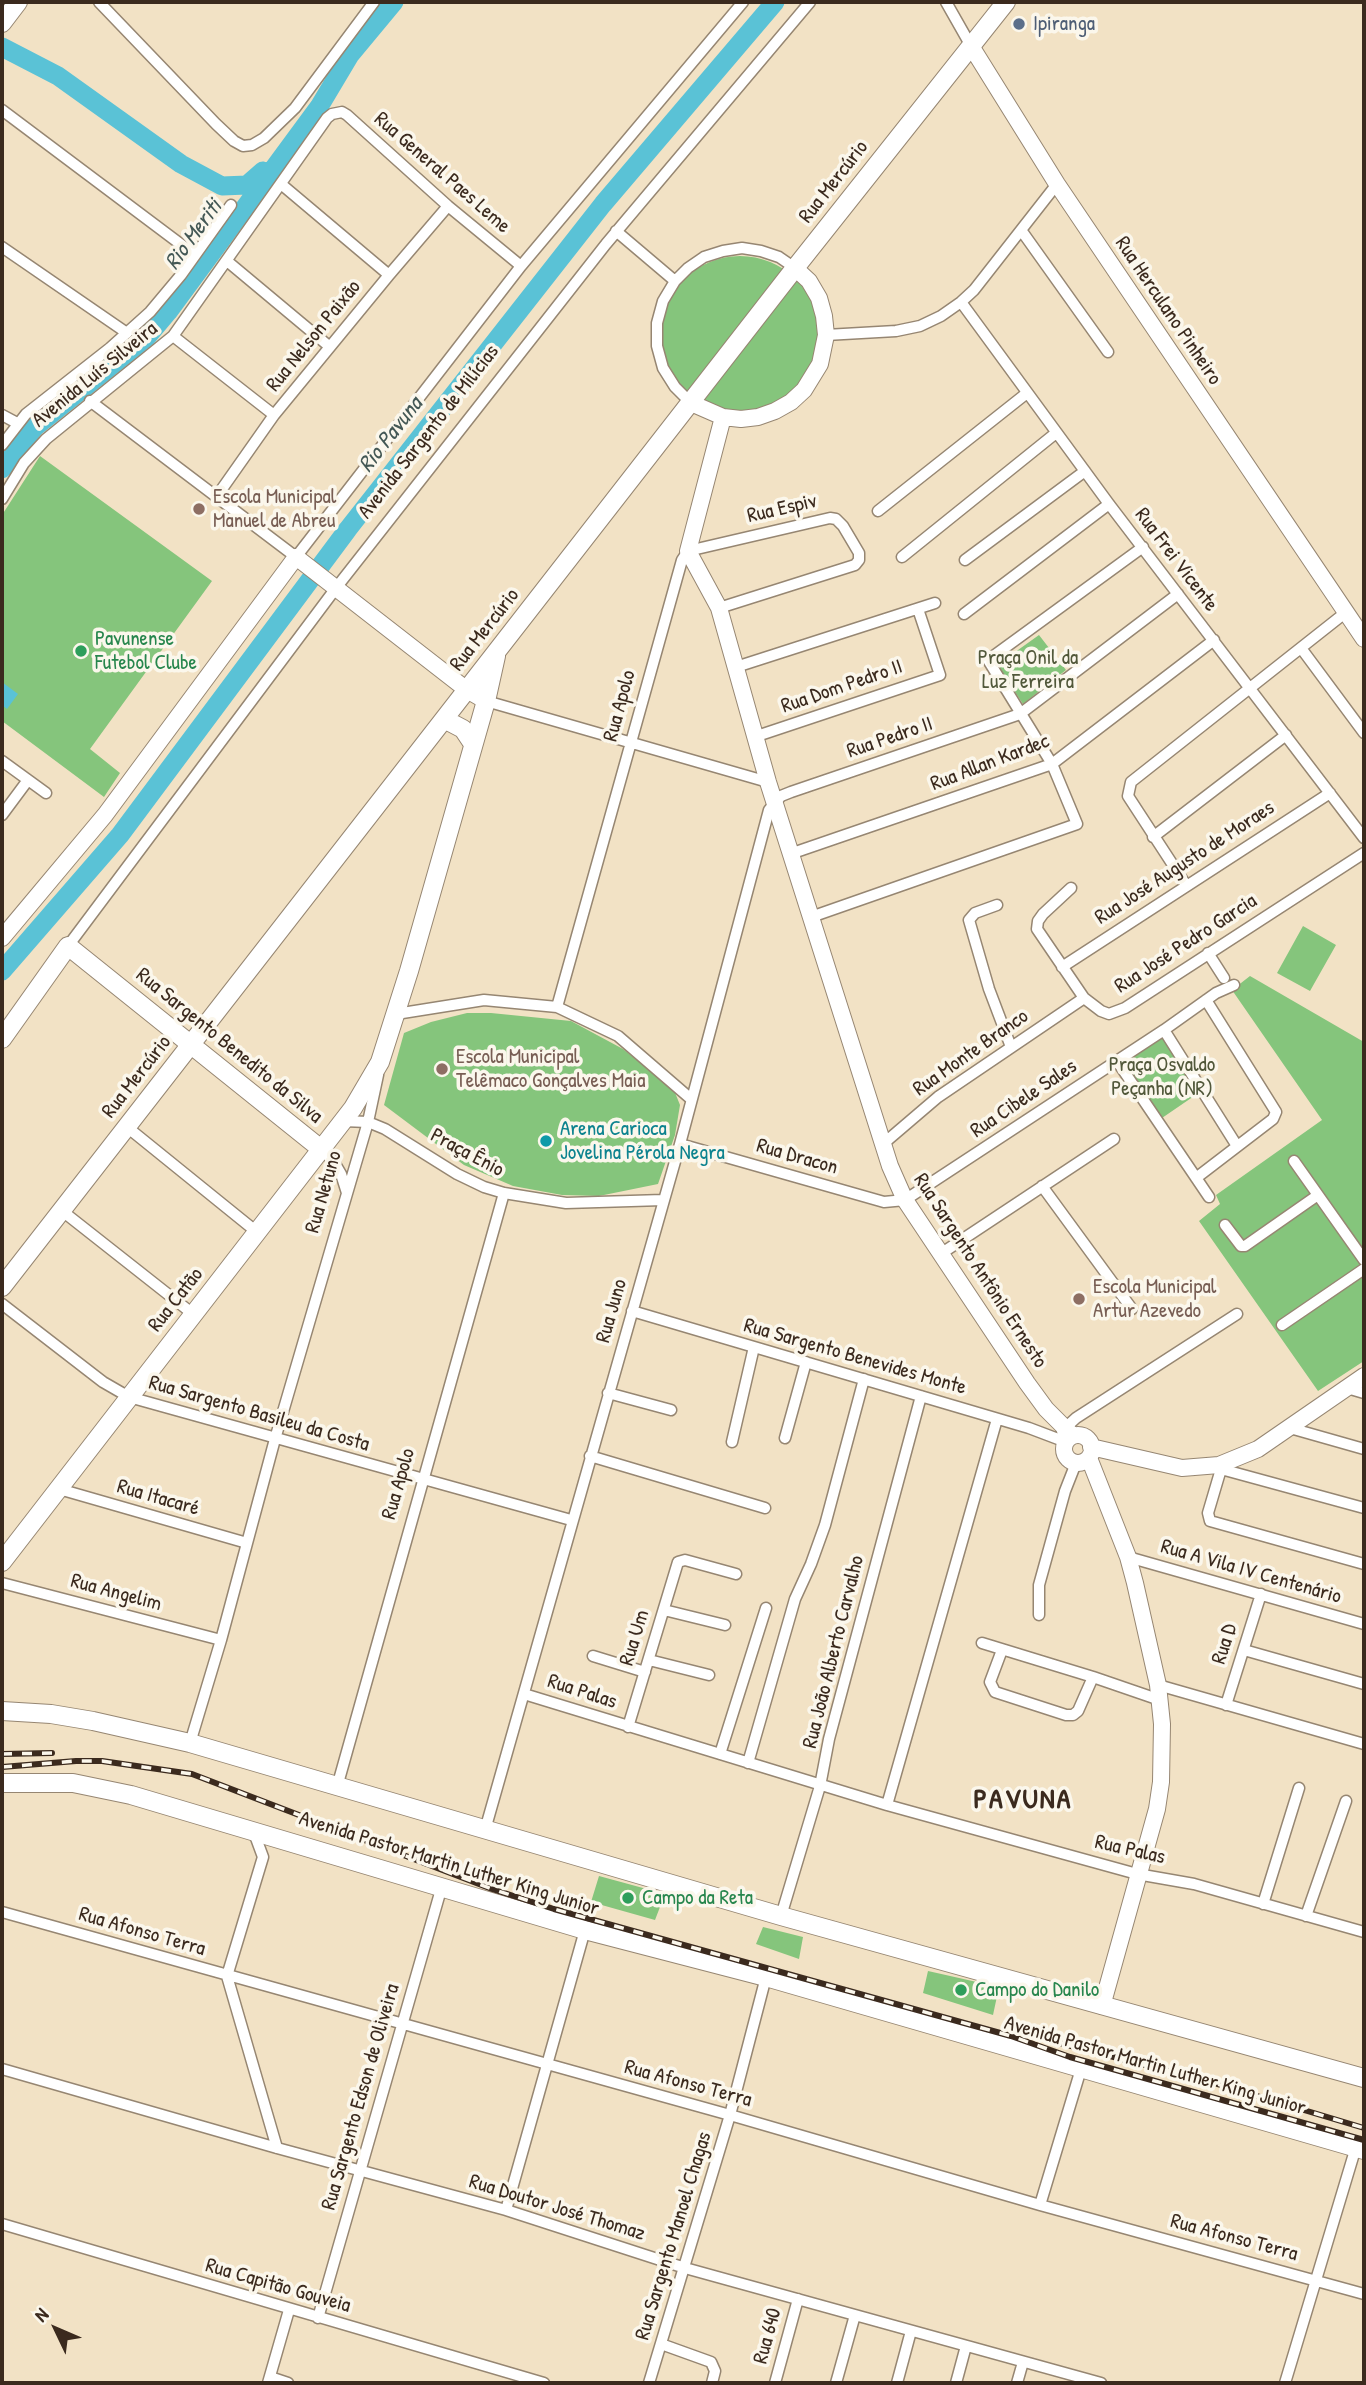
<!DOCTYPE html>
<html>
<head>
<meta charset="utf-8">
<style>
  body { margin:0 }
  #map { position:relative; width:1366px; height:2385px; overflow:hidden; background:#f2e2c5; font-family:"Patrick Hand",sans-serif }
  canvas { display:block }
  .frame { position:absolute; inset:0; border:4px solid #3b2a1e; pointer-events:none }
  .north { position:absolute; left:21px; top:2294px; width:70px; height:70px; -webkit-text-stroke:5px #fbf7ec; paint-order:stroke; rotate:314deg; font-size:19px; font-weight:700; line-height:28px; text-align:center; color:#3b2a1e }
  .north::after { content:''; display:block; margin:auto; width:24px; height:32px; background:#3b2a1e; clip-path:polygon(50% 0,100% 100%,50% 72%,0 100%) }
</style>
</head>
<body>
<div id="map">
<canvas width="1366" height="2385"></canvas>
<div class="frame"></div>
<div class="north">N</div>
</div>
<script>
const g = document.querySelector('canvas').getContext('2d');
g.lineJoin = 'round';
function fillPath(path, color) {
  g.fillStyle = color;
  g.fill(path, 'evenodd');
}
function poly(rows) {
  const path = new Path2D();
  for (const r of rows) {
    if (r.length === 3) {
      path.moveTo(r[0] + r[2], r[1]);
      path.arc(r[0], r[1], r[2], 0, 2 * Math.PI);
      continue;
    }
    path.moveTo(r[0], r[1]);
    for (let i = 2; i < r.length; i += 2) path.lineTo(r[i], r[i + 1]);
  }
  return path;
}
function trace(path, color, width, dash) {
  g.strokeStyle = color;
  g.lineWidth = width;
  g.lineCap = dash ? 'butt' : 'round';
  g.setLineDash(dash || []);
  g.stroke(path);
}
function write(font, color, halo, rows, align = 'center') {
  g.font = font + ' "Patrick Hand",sans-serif';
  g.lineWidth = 7;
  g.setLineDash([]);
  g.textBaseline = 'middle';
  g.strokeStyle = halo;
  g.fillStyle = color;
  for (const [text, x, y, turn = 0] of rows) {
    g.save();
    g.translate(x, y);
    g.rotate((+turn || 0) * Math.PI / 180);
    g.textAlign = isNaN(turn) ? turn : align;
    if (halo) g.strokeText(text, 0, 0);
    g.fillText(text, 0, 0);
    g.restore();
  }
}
const green = poly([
  [740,335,79],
  [40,456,212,581,90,749,120,773,104,797,2,721,2,515],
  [1039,635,1066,670,1023,704,997,665],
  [1303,926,1336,945,1310,991,1277,973],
  [1250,976,1364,1042,1364,1361,1318,1391,1199,1221,1220,1204,1216,1195,1322,1120,1232,990],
  [467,1013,491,1013,571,1021,623,1049,674,1090,680,1105,675,1135,658,1184,599,1196,562,1195,513,1186,464,1165,384,1105,404,1033,431,1022],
  [1163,1036,1200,1092,1162,1118,1125,1062],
  [599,1876,665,1894,655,1920,591,1902],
  [763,1927,803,1937,799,1959,756,1944],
  [928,1971,999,1987,993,2015,923,1993]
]);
const water = poly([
  [2,682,18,694,7,709,2,705]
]);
const river = poly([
  [2,47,58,76,181,164,222,186,247,185,263,171],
  [2,469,35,427,147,337,168,312,319,107,350,55,394,2],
  [2,971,120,835,348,529,603,204,775,2]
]);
const street = poly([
  [99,2,216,124,234,141,243,146,252,145,264,138,295,108,374,2],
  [946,2,971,46],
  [2,110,195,255],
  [281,184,389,275],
  [1021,230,1108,352],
  [616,231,675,281],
  [2,247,127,333],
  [227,261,330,347],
  [961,302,1109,504,1364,838],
  [826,335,896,331,920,326,941,316,961,302,974,290,1057,184],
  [173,336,274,415],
  [90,401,296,557,521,266,743,2],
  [691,403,675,387,663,368,657,346,657,323,663,301,675,281,688,268,704,257,723,251,742,248,761,251,779,257,795,268],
  [2,415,17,423],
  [2,445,26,414,110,348,150,312,181,275,231,205],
  [217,496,274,415,389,275,448,206],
  [2,499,24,463,46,439,173,336,327,118,332,114,342,112,347,115,448,206,521,266],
  [878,511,1027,393],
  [902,557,1056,433],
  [965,560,1085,471],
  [964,614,1109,504],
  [1301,648,1364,733],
  [736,667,935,603],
  [486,701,768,782],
  [757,736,940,675,918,609],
  [2,761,46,793],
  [2,815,28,780],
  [1153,837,1286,735],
  [790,854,1052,764,1214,640],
  [1186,885,1128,796,1131,782,1345,613],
  [1071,888,1043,914,1038,921,1037,929,1084,998,1101,1011,1109,1014,1125,1008,1364,853],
  [997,905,975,913,969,920,989,989,1011,1047],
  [811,917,1077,824,1052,764,988,660,1143,547],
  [68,946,336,588,606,244,810,2],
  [1208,953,1224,978],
  [1062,967,1330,793],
  [557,1007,682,560,688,551,830,518,836,519,843,526,859,553,859,560,855,565,719,608],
  [396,1014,484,1000,557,1007,618,1036,691,1099],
  [1164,1030,1237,1146],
  [1117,1061,1209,1197],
  [343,1121,368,1122,385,1129,457,1174,484,1187,504,1193,566,1203,663,1200],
  [127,1127,258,1233],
  [680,1144,884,1202,905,1200,1164,1030,1216,993,1234,985],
  [883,1144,938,1097,1084,998],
  [321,1149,334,1162,341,1174,347,1193],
  [1294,1161,1364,1260],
  [1196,1178,1273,1119,1276,1112,1206,1000],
  [1042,1186,1132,1309],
  [61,1210,193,1314],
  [1225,1225,1241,1246,1245,1246,1318,1195],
  [942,1253,1114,1139],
  [2,1304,103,1382,129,1397,571,1520],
  [632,1311,1029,1428,1066,1442],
  [1282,1325,1364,1269],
  [1347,1388,1364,1393],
  [608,1393,671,1410],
  [1290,1428,1364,1449],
  [1062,1431,1076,1418,1237,1314],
  [785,1438,806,1362],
  [732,1442,754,1347],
  [590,1456,765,1508],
  [1219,1465,1221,1469,1364,1508],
  [1221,1469,1208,1513,1210,1521,1364,1564],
  [59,1489,247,1543],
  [1128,1557,1364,1624],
  [2,1583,221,1640],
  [664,1610,725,1625],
  [1039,1615,1039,1585,1065,1491,1076,1463],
  [982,1643,1093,1677,1160,1700],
  [1002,1650,990,1682,995,1692,1066,1715,1073,1715,1078,1711,1093,1677],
  [1244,1650,1364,1684],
  [593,1656,645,1672],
  [649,1660,709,1675],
  [1158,1685,1364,1744],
  [524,1694,887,1805,1137,1874,1194,1884,1364,1932],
  [1226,1705,1261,1594],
  [628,1727,678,1562,685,1560,736,1574],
  [190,1743,221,1640,275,1439,368,1122,378,1075],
  [720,1754,766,1608],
  [748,1763,795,1599,811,1564,825,1525,864,1379],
  [337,1787,504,1193],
  [887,1805,997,1419],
  [253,1830,263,1857,227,1976,277,2148],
  [485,1830,680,1144,769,810,781,796,791,792,1020,714,1178,594],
  [1263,1904,1299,1788],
  [2,1912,730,2115,1040,2205,1364,2294],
  [781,1916,820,1786,829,1739,921,1396],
  [1306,1916,1346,1801],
  [2,2069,277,2148,506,2210,685,2268,1101,2383],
  [1040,2205,1081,2069],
  [506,2210,585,1930],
  [2,2224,544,2383],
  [318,2318,442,1886],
  [661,2344,711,2362,715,2371,712,2383],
  [270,2377,288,2383],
  [268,2383,289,2310],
  [649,2383,730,2115,766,1977],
  [775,2383,798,2299],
  [836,2383,855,2315],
  [897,2383,911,2331],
  [956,2383,966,2346],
  [1017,2383,1023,2362],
  [1285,2383,1356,2147]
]);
const secondary = poly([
  [971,46,1057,184,1364,639],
  [691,403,723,417,741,419,758,417,775,411,791,402,804,390,820,364,826,335,824,316,819,298,809,281,795,268],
  [723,417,688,551,719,608,768,782,890,1166,905,1200,1027,1383,1046,1409,1073,1436],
  [2,938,105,815,296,557,467,690,486,701],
  [1078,1449,14],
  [1091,1447,1182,1468,1219,1465,1258,1449,1364,1376],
  [1089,1458,1128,1557,1135,1583,1158,1685,1162,1724,1161,1782,1157,1809,1102,2006]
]);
const primary = poly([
  [2,23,18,2],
  [444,719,463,729,473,744],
  [2,1039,68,946,321,1149],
  [2,1287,795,268,1006,2],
  [2,1562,353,1108,380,1062,409,971,486,701,496,656],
  [2,1711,51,1714,93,1721,190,1743,781,1916,1364,2078],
  [2,1783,73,1783,131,1795,585,1930,766,1977,1364,2150]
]);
const rail = poly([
  [2,1754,52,1753],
  [2,1767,76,1761,102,1761,192,1774,492,1889,554,1909,1011,2036,1070,2057,1364,2140],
  [1044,2039,1207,2081,1364,2128]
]);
const markers = [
  [1019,24,7,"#5c6f8a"],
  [199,509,7,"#8d6e63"],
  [81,651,7,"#2e9e5b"],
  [442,1069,7,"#8d6e63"],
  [546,1141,7,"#0f9aa8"],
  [1079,1299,7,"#8d6e63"],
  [628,1898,7,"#2e9e5b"],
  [961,1990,7,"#2e9e5b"]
];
const serviceNames = [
  ["Ipiranga",1033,24]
];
const streetNames = [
  ["Rua General Paes Leme",442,173,41],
  ["Rua Mercúrio",834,182,-52],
  ["Rua Herculano Pinheiro",1168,311,56],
  ["Rua Nelson Paixão",314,336,-51],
  ["Avenida Luís Silveira",95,375,-39],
  ["Avenida Sargento de Milícias",429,432,-52],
  ["Rua Espiv",782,509,-13],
  ["Rua Frei Vicente",1176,560,53],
  ["Rua Mercúrio",485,630,-52],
  ["Rua Dom Pedro II",842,687,-19],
  ["Rua Apolo",620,706,-75],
  ["Rua Pedro II",890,738,-19],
  ["Rua Allan Kardec",990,763,-21],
  ["Rua José Augusto de Moraes",1185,863,-33],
  ["Rua José Pedro Garcia",1186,944,-33],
  ["Rua Sargento Benedito da Silva",229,1046,39],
  ["Rua Monte Branco",971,1053,-35],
  ["Rua Mercúrio",137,1077,-52],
  ["Rua Cibele Sales",1024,1099,-34],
  ["Praça Ênio",467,1153,28],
  ["Rua Dracon",797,1157,16],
  ["Rua Netuno",324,1192,-74],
  ["Rua Sargento Antônio Ernesto",980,1271,57],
  ["Rua Catão",176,1300,-52],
  ["Rua Juno",612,1311,-74],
  ["Rua Sargento Benevides Monte",855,1357,16],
  ["Rua Sargento Basileu da Costa",259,1414,16],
  ["Rua Apolo",399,1484,-74],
  ["Rua Itacaré",158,1498,16],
  ["Rua A Vila IV Centenário",1251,1572,16],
  ["Rua Angelim",116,1593,15],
  ["Rua Um",635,1638,-73],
  ["Rua D",1225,1644,-72],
  ["Rua João Alberto Carvalho",834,1652,-76],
  ["Rua Palas",582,1692,18],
  ["Rua Palas",1130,1850,13],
  ["Avenida Pastor Martin Luther King Junior",449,1864,17],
  ["Rua Afonso Terra",142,1932,16],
  ["Avenida Pastor Martin Luther King Junior",1155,2066,16],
  ["Rua Afonso Terra",688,2084,15],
  ["Rua Sargento Edson de Oliveira",361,2097,-74],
  ["Rua Doutor José Thomaz",557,2208,17],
  ["Rua Sargento Manoel Chagas",674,2236,-73],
  ["Rua Afonso Terra",1234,2238,15],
  ["Rua Capitão Gouveia",278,2286,16],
  ["Rua 640",768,2336,-75]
];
const educationNames = [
  ["Escola Municipal",213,497],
  ["Manuel de Abreu",213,521],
  ["Escola Municipal",456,1057],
  ["Telêmaco Gonçalves Maia",456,1081],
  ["Escola Municipal",1093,1287],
  ["Artur Azevedo",1093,1311]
];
const leisureNames = [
  ["Pavunense",95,639],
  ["Futebol Clube",95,663],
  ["Campo da Reta",642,1898],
  ["Campo do Danilo",975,1990]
];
const parkNames = [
  ["Praça Onil da",1028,658],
  ["Luz Ferreira",1028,682],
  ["Praça Osvaldo",1162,1065],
  ["Peçanha (NR)",1162,1089]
];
const cultureNames = [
  ["Arena Carioca",560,1129],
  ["Jovelina Pérola Negra",560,1153]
];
const waterNames = [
  ["Rio Meriti",194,235,-54],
  ["Rio Pavuna",391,435,-52]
];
const districtNames = [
  ["PAVUNA",1023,1801]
];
fillPath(green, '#85c57c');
fillPath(water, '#5ac2d6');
trace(river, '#5ac2d6', 19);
trace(street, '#968672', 13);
trace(secondary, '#968672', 18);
trace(primary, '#968672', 20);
trace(street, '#fff', 10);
trace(secondary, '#fff', 16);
trace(primary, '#fff', 18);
trace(rail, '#3b2a1e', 6);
trace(rail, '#fbf7ec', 3.5, [10]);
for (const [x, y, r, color] of markers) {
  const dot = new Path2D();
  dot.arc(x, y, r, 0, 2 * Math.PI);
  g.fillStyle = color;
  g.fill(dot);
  trace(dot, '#fbf7ec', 2.5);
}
write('21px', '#4e5e75', '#fbf7ec', serviceNames, 'left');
write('21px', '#3b2a1e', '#fbf7ec', streetNames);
write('21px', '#785e54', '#fbf7ec', educationNames, 'left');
write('21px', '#27864d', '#fbf7ec', leisureNames, 'left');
write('21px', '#51583a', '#fbf7ec', parkNames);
write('21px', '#0d838f', '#fbf7ec', cultureNames, 'left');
write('italic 23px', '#445855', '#fbf7ec', waterNames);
g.letterSpacing = '2px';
write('bold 28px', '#3b2a1e', '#fbf7ec', districtNames);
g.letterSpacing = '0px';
</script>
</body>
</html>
